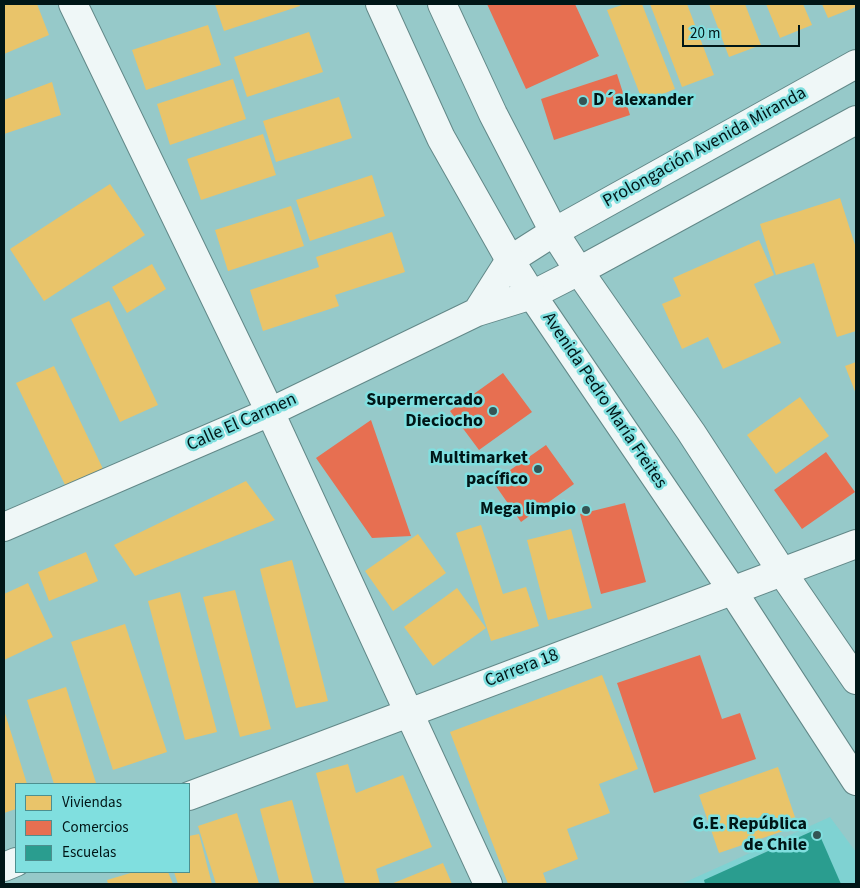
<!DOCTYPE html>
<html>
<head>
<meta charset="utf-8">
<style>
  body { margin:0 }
  #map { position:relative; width:860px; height:888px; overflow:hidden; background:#96c9c9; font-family:"Source Sans 3",sans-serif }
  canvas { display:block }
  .frame { position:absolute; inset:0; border:5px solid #001617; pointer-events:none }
  .legend { position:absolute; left:15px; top:783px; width:175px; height:90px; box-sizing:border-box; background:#80dfdf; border:1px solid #4d8f8f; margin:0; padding:6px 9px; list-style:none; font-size:15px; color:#001617 }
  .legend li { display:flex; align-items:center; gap:10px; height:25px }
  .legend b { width:25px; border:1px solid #4d8f8f }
  .scale { position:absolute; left:682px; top:25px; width:118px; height:22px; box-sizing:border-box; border:2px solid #001617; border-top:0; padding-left:6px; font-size:15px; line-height:18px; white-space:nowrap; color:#001617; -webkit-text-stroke:4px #80dfdf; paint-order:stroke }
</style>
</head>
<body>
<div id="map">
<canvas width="860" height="888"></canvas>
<div class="frame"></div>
<ul class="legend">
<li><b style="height:14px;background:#e9c46a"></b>Viviendas</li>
<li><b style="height:14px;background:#e76f51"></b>Comercios</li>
<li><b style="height:14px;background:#2a9d8f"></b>Escuelas</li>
</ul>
<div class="scale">20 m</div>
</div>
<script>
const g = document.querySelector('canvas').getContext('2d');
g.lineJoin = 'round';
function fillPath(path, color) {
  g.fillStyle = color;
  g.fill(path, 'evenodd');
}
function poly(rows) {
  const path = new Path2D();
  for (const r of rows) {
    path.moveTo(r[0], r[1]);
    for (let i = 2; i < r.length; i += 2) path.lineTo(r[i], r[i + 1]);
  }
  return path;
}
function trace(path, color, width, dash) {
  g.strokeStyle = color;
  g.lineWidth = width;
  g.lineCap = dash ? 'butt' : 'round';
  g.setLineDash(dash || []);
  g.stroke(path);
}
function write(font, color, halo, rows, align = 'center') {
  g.font = font + ' "Source Sans 3",sans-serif';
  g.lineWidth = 5;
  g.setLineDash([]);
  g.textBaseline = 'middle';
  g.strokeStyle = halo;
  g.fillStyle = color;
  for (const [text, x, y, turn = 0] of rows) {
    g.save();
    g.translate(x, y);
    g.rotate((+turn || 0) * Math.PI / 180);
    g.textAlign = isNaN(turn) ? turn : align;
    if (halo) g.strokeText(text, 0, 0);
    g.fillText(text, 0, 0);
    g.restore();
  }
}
const built = poly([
  [830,817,856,852,856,884,681,884]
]);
const homes = poly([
  [4,4,37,4,49,35,4,54],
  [215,4,299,4,300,6,224,31],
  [625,4,642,4,675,89,643,102,607,10],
  [650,4,687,4,714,75,682,87],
  [709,4,745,4,761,45,729,57],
  [766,4,803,4,812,25,780,38],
  [822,4,856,4,856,7,828,18],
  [208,25,221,65,146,90,132,50],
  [309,32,323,72,247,97,234,57],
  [233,79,246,119,170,145,157,104],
  [52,82,61,115,4,134,4,100],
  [339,97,352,138,276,162,263,121],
  [263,134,276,175,201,200,187,159],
  [372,175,385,216,310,241,296,200],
  [110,184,145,235,44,301,10,249],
  [840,198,856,248,856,331,837,337,814,263,776,275,760,224],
  [291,206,304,246,228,271,215,230],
  [392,232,405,272,335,295,339,306,263,331,250,290,319,267,316,257],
  [759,240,774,275,754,284,781,343,723,369,708,337,682,349,662,304,681,296,673,278],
  [152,264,166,289,127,313,112,287],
  [109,301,158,405,120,422,71,319],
  [856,362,856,394,845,366],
  [54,366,103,469,66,487,16,383],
  [800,397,829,436,776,474,747,435],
  [246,481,275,520,135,576,114,545],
  [481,525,503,594,526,587,539,626,491,641,456,533],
  [571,529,592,608,548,620,527,540],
  [418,534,446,573,393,611,365,571],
  [86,552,98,581,49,601,38,572],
  [292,560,328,701,296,708,260,569],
  [28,583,53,637,4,660,4,594],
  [457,588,486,628,433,666,404,627],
  [235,590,271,729,240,737,203,597],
  [180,592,217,732,185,740,148,601],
  [125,624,167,752,113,770,71,642],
  [602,675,638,769,599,784,610,813,567,829,578,859,543,873,547,884,508,884,450,732],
  [66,687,96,783,91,784,54,784,27,700],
  [4,710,27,784,16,784,16,809,4,813],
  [348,764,356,793,403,775,432,847,376,869,380,884,345,884,316,773],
  [778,767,798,826,719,853,699,795],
  [292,800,314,884,280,884,260,809],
  [237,813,259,884,216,884,198,826],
  [199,834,212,884,178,884,174,872,189,872,189,836],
  [443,863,452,884,391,884],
  [134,872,168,872,173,884,108,884,107,880]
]);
const shops = poly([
  [487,4,575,4,599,56,526,89],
  [617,74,630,115,554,140,541,99],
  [503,373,532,412,479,450,450,411],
  [371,420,411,536,372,538,316,458],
  [546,445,574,484,521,522,493,482],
  [826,452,855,492,802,529,774,490],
  [625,503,646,582,601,594,580,514],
  [700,655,722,719,740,713,756,759,654,793,617,683]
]);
const schools = poly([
  [817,829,841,884,705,884,704,880]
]);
const street = poly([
  [73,4,270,412,488,884],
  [477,312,510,260,554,232,856,64],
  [4,527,270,412,477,312,532,295,579,271,856,120],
  [189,796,856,544],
  [4,867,16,862]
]);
const secondary = poly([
  [380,4,441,138,510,260,532,295,732,590,856,781],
  [442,4,493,114,554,232,579,271,691,432,782,572,856,680]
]);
const markers = [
  [583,101,5,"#345555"],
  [493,411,5,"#345555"],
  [538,469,5,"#345555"],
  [586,510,5,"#345555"],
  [817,835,5,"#345555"]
];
const poiNames = [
  ["D´alexander",593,101,"left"],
  ["Supermercado",483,401],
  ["Dieciocho",483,422],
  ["Multimarket",528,459],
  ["pacífico",528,480],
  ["Mega limpio",576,510],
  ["G.E. República",807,825],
  ["de Chile",807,846]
];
const streetNames = [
  ["Prolongación Avenida Miranda",705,148,-29],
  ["Avenida Pedro María Freites",604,401,56],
  ["Calle El Carmen",242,423,-24],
  ["Carrera 18",522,669,-21]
];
fillPath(built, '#7fd2d2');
fillPath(homes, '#e9c46a');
fillPath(shops, '#e76f51');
fillPath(schools, '#2a9d8f');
trace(street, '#628888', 30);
trace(secondary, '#628888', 30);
trace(street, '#eff7f7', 28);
trace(secondary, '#eff7f7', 28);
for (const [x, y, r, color] of markers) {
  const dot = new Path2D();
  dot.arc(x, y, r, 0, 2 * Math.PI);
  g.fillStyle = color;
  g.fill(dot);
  trace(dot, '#80dfdf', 2);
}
write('bold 18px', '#001617', '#80dfdf', poiNames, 'right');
write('18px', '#001617', '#80dfdf', streetNames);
</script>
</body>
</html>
